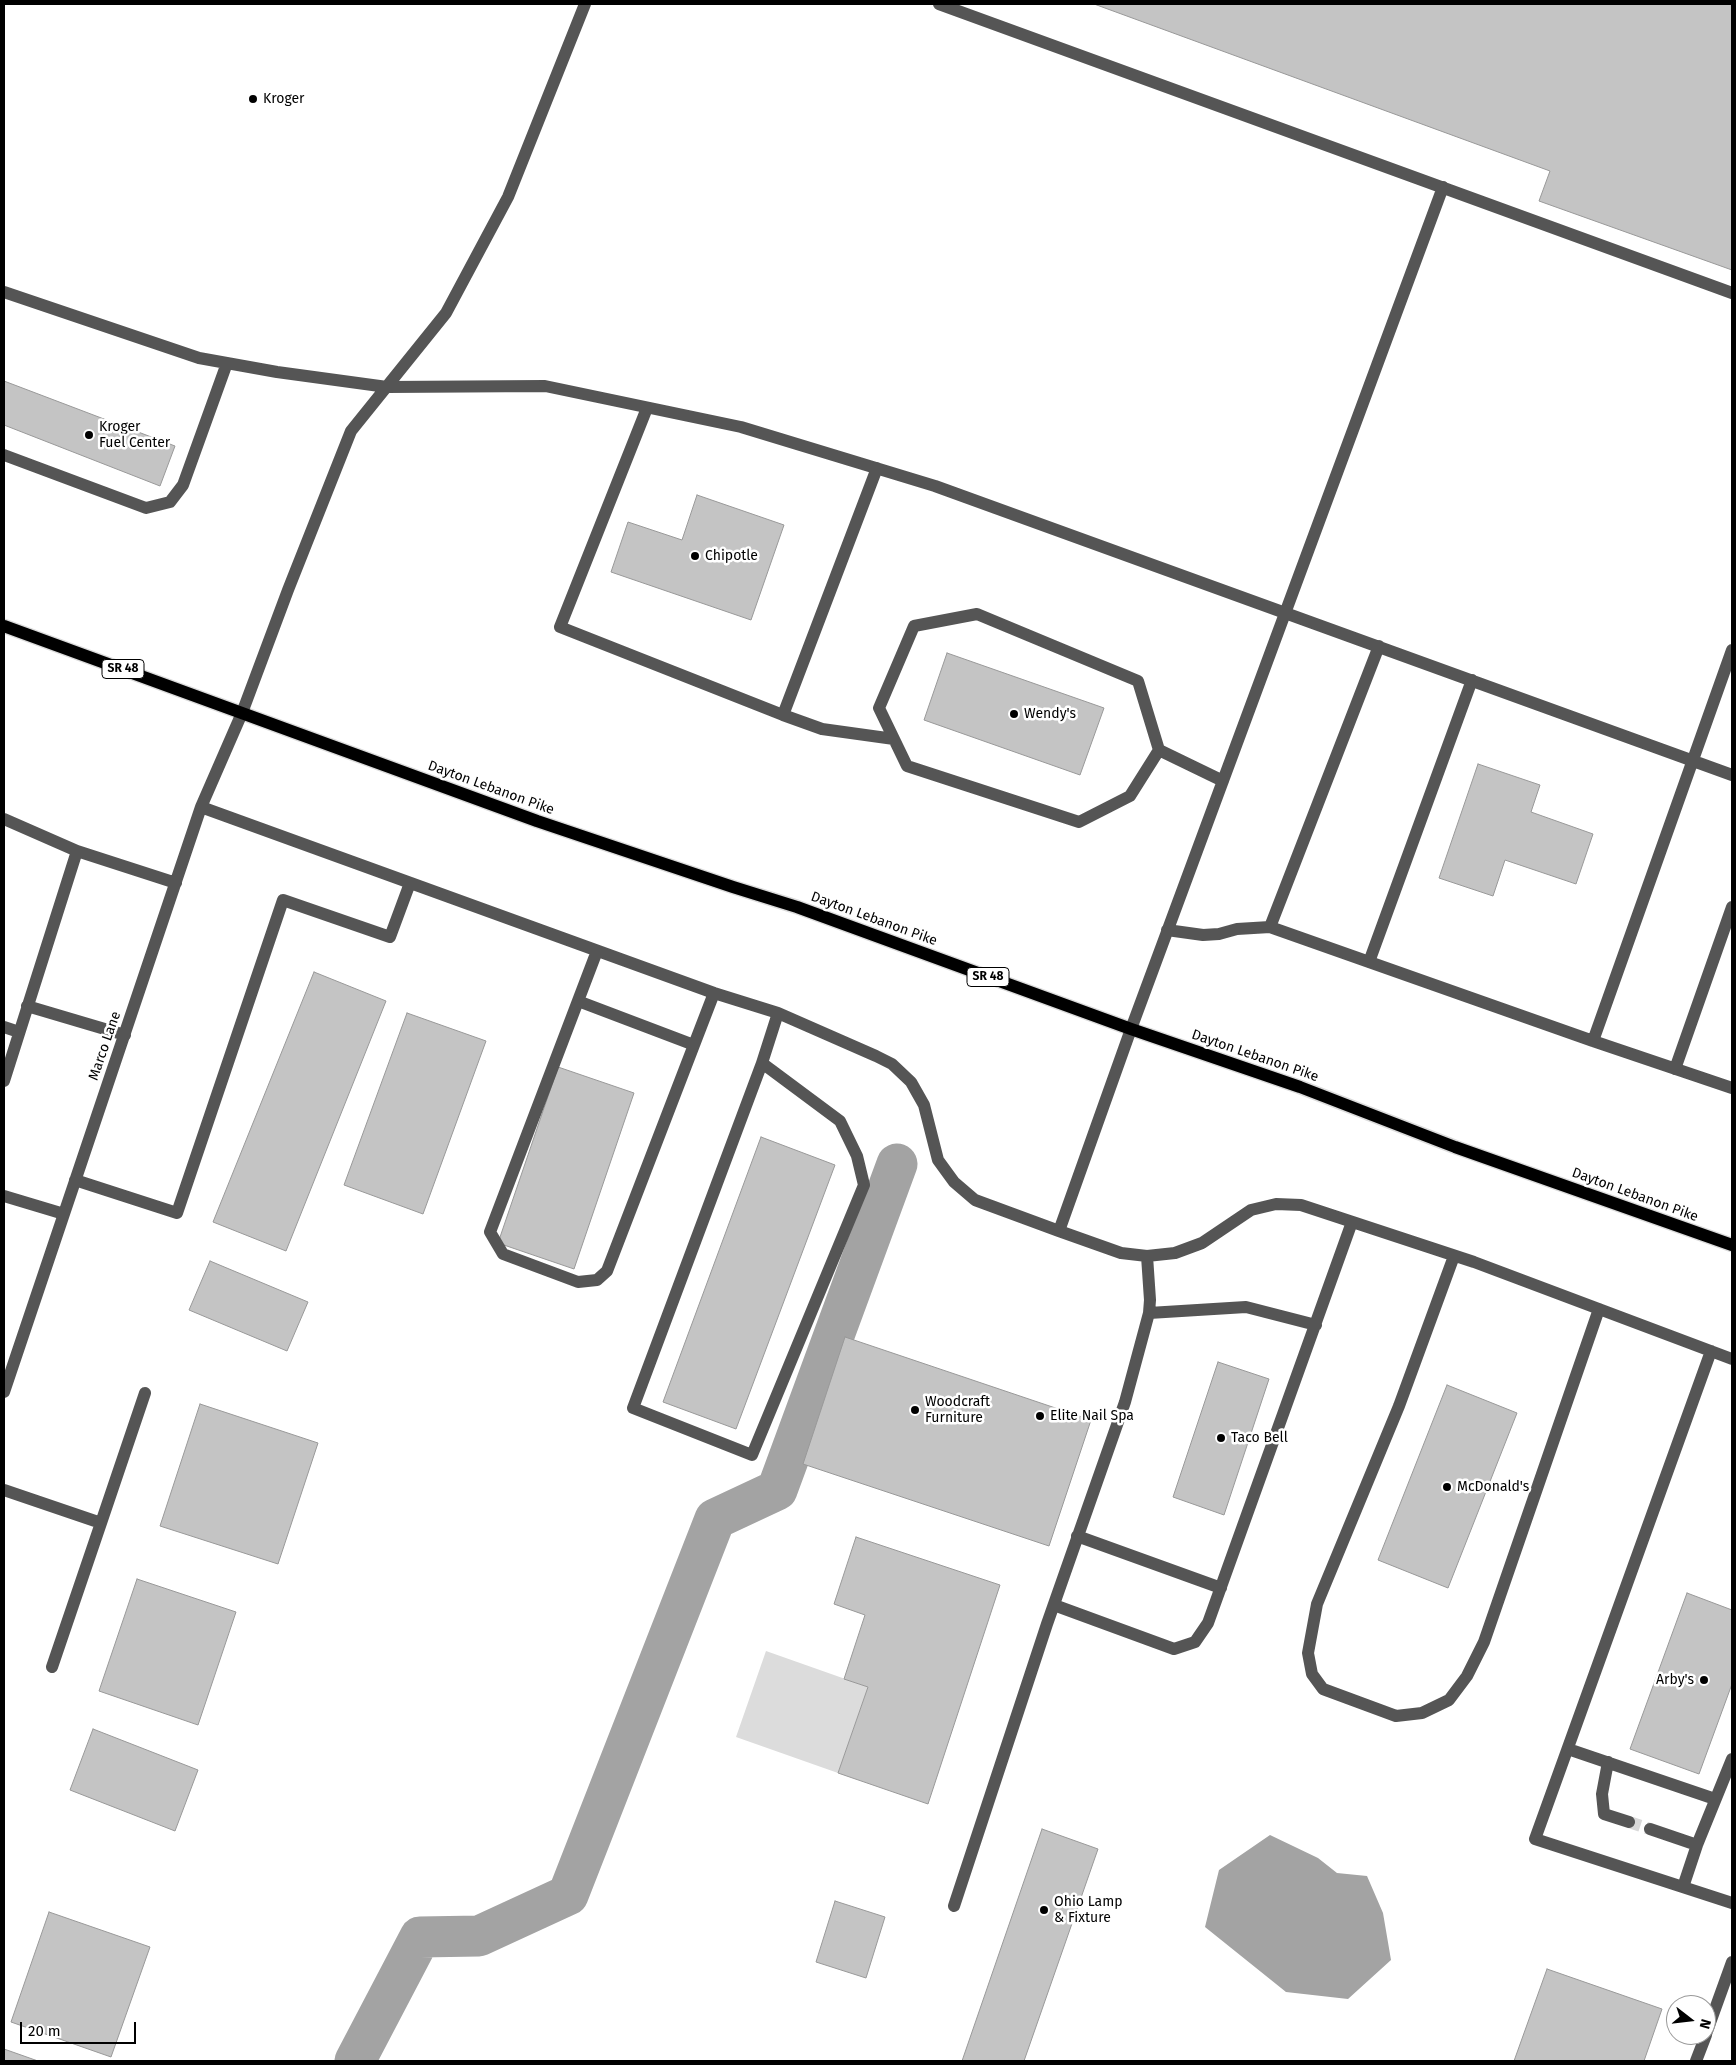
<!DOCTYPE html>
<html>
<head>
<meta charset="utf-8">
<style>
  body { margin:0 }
  #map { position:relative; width:1736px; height:2065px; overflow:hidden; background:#fff; font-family:"Fira Sans",sans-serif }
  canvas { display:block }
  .frame { position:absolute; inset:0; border:5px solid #000; pointer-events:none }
  .north { position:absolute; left:1666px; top:1995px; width:50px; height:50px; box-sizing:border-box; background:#fff; border:1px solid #999; border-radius:50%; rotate:106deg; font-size:14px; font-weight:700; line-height:20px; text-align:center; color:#000 }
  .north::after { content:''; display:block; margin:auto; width:18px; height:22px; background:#000; clip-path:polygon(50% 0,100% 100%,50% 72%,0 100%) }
  .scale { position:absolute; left:20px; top:2022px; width:116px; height:22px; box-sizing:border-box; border:2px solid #000; border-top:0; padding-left:6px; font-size:15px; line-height:18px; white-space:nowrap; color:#000; -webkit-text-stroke:4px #fff; paint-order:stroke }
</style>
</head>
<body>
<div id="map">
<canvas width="1736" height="2065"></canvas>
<div class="frame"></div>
<div class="north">N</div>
<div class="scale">20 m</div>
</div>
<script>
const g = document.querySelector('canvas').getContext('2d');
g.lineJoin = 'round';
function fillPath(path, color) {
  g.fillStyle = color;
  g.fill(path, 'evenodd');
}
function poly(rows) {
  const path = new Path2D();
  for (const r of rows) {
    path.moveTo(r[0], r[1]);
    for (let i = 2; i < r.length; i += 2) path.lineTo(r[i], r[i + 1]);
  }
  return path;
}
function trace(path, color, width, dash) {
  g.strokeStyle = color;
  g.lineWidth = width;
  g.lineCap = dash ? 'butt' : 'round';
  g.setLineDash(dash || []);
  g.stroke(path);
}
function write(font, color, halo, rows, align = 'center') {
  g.font = font + ' "Fira Sans",sans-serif';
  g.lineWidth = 5;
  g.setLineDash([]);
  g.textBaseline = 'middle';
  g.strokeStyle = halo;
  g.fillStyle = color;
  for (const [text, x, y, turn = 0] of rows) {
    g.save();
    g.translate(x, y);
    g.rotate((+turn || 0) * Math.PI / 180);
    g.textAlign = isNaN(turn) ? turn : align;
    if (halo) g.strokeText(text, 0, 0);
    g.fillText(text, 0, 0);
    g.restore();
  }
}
const green = poly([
  [766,1651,868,1687,838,1773,736,1737]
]);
const water = poly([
  [1270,1835,1318,1858,1337,1873,1367,1876,1383,1913,1391,1960,1348,1999,1286,1992,1205,1927,1219,1870]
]);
const canal = poly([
  [355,2061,420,1937,479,1936,568,1895,715,1519,777,1490,897,1164]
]);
const building = poly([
  [1094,4,1732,4,1732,270,1539,201,1550,171,1094,4],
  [4,381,175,446,160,486,4,425,4,381],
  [697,495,784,525,751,620,611,572,628,522,682,540,697,495],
  [947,653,1104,708,1080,775,924,720,947,653],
  [1478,764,1540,785,1531,812,1593,834,1576,884,1505,860,1493,896,1439,878,1478,764],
  [314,972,386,1001,286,1251,213,1222,314,972],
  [407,1013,486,1041,423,1214,344,1185,407,1013],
  [558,1067,634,1093,574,1269,498,1243,558,1067],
  [761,1137,835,1165,736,1429,663,1402,761,1137],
  [210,1261,308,1302,287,1351,189,1310,210,1261],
  [845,1337,1091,1420,1049,1546,803,1464,845,1337],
  [1218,1362,1269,1379,1224,1515,1173,1497,1218,1362],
  [1447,1385,1517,1413,1448,1588,1378,1560,1447,1385],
  [200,1404,318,1443,278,1564,160,1526,200,1404],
  [856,1537,1000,1585,928,1804,838,1773,868,1687,844,1679,865,1615,834,1604,856,1537],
  [137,1579,236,1612,198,1725,99,1691,137,1579],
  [1687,1593,1732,1610,1732,1684,1699,1774,1630,1749,1687,1593],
  [93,1729,198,1770,175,1831,70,1790,93,1729],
  [1042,1829,1098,1849,1024,2061,962,2061,1042,1829],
  [835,1901,885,1917,866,1978,816,1962,835,1901],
  [49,1912,150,1947,111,2057,11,2022,49,1912],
  [1547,1969,1662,2009,1644,2061,1514,2061,1547,1969],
  [4,2049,38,2061,4,2061,4,2049]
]);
const minorTunnel = poly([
  [1629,1822,1650,1829]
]);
const minor = poly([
  [939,4,1732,293],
  [4,292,199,358,277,372,387,387,545,386,741,427,935,486,1732,775],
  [647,408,560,627,783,715,877,468],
  [4,455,146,508,170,502,183,485,227,363],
  [783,715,822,729,894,739],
  [1159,750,1130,796,1079,822,907,766,879,708,914,626,977,614,1138,681,1159,750,1223,781],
  [201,807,714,993,778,1013,876,1056,892,1064,911,1082,924,1105,938,1160,954,1182,975,1200,1059,1231,1121,1253,1147,1256,1175,1253,1202,1243,1251,1210,1276,1204,1301,1205,1474,1262,1732,1359],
  [4,819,77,851],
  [1270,927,1379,646],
  [1167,930,1203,935,1219,934,1237,929,1270,927,1593,1041,1732,650],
  [597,951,490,1232,503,1254,578,1282,597,1280,607,1271,714,993],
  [1369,962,1472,680],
  [578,1001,694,1045],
  [27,1006,125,1035],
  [4,1027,19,1032],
  [1593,1041,1732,1088],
  [762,1063,840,1121,857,1156,864,1185,752,1455,633,1408,762,1063,778,1013],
  [1675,1069,1732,907],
  [4,1081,77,851,176,883],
  [75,1180,177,1213,283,900,390,937,410,883],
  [4,1196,64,1214],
  [1059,1231,1131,1029,1443,187],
  [1454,1256,1399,1406,1317,1604,1308,1653,1312,1674,1323,1689,1396,1716,1422,1713,1449,1700,1467,1676,1484,1642,1599,1309],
  [1149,1313,1246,1307,1316,1325],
  [1711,1351,1535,1839,1732,1903],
  [4,1392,201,807,242,713,288,590,351,431,446,313,508,197,585,4],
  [4,1490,101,1523,145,1393],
  [1077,1536,1221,1588],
  [1054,1605,1174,1649,1195,1642,1208,1623,1352,1222],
  [52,1667,101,1523],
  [1568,1749,1715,1799],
  [1608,1762,1602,1794,1604,1814,1629,1822],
  [1650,1829,1697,1845],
  [1683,1887,1697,1845,1732,1759],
  [954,1906,1047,1624,1125,1402,1149,1313,1150,1300,1147,1256],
  [1706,2034,1732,1962],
  [1696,2061,1706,2035]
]);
const major = poly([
  [4,626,537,821,733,887,797,907,1131,1029,1300,1087,1455,1147,1732,1245]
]);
const markers = [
  [253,99,5,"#000"],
  [89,435,5,"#000"],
  [695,556,5,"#000"],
  [1014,714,5,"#000"],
  [915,1410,5,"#000"],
  [1040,1416,5,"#000"],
  [1221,1438,5,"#000"],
  [1447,1487,5,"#000"],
  [1704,1680,5,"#000"],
  [1044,1910,5,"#000"]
];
const shields = [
  [123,669,42],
  [988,977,42]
];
const shieldNames = [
  ["SR 48",123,669],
  ["SR 48",988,977]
];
const poiNames = [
  ["Kroger",263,99],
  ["Kroger",99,427],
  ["Fuel Center",99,443],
  ["Chipotle",705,556],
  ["Wendy's",1024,714],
  ["Woodcraft",925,1402],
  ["Furniture",925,1418],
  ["Elite Nail Spa",1050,1416],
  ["Taco Bell",1231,1438],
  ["McDonald's",1457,1487],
  ["Arby's",1694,1680,"right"],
  ["Ohio Lamp",1054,1902],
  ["& Fixture",1054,1918]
];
const streetNames = [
  ["Dayton Lebanon Pike",491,788,20],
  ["Dayton Lebanon Pike",874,919,20],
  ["Marco Lane",105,1046,-71],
  ["Dayton Lebanon Pike",1255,1056,19],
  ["Dayton Lebanon Pike",1635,1195,20]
];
fillPath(green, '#dcdcdc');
fillPath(water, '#a3a3a3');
trace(canal, '#a3a3a3', 41);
fillPath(building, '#c4c4c4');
trace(building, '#999', 1);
trace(minorTunnel, '#d9d9d9', 12, [12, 6]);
trace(major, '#dbdbdb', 15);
trace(minor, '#555', 12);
trace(major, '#000', 12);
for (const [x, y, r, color] of markers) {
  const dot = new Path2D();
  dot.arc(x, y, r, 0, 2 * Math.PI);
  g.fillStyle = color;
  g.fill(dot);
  trace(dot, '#fff', 2);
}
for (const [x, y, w] of shields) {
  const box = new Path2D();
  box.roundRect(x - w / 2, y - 9.5, w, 19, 4);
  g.fillStyle = '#fff';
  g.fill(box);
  trace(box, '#000', 1);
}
write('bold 12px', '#000', null, shieldNames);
write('14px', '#000', '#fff', poiNames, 'left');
write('14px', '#000', '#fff', streetNames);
</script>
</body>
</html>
